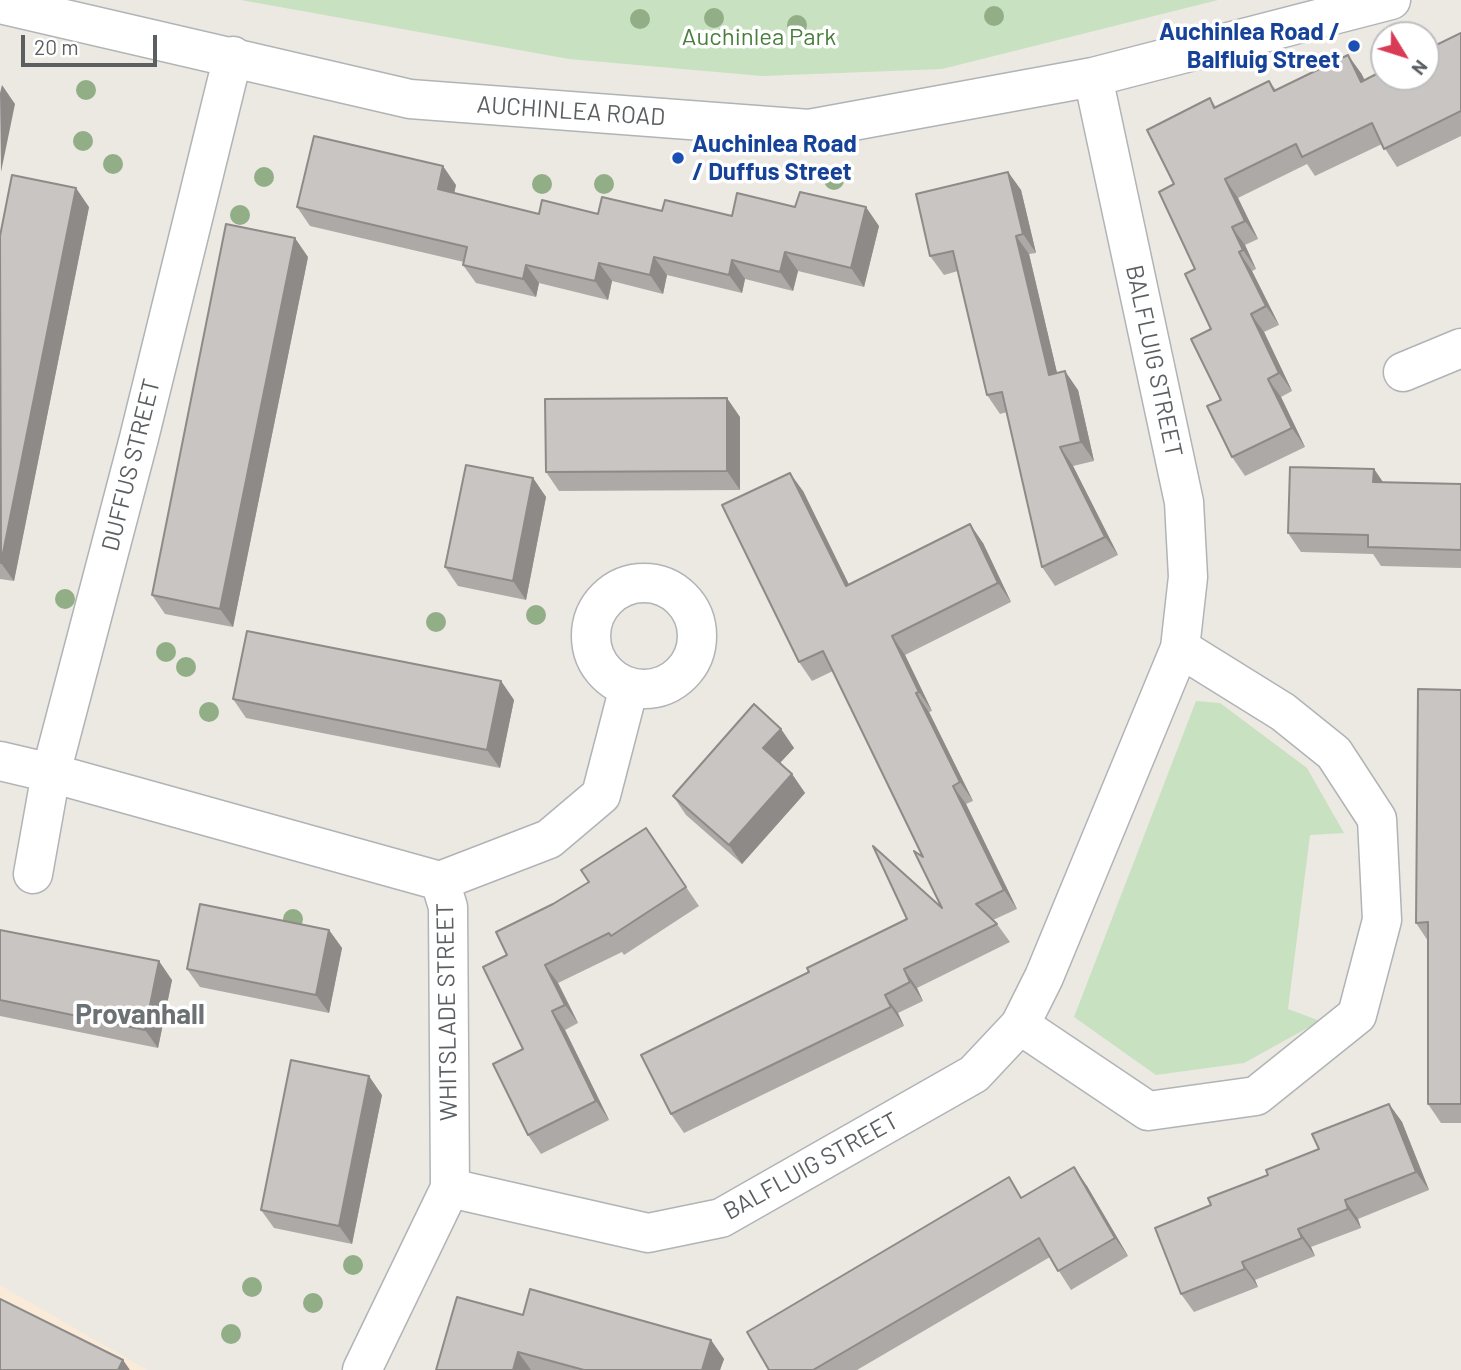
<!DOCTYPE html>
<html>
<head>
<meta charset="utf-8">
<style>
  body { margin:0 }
  #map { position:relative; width:1461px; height:1370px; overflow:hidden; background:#ece8e2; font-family:Barlow,sans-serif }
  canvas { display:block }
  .north { position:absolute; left:1370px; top:21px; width:70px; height:70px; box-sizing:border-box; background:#fff; border:2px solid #bdbfc0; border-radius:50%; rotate:128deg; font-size:19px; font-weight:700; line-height:28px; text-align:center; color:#5b5f62 }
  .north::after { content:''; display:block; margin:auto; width:24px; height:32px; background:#d83c54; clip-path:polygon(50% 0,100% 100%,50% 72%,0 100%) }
  .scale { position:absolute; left:21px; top:35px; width:136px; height:32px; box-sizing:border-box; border:4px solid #5b5f62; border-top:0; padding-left:9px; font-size:21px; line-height:24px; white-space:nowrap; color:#5b5f62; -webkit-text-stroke:5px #fff; paint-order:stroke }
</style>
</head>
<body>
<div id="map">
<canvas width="1461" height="1370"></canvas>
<div class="north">N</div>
<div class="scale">20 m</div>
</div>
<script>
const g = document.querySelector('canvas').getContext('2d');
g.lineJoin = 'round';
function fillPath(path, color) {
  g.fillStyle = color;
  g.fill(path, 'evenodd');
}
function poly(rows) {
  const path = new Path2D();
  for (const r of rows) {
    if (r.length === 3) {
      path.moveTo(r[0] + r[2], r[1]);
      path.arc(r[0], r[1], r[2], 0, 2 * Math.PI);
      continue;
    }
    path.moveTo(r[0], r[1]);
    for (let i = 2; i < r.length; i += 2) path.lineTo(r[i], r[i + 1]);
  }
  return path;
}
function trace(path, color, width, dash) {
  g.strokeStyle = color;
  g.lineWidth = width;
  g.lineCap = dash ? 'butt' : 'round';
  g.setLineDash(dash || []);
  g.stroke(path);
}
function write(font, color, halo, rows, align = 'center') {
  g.font = font + ' Barlow,sans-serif';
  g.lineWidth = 7;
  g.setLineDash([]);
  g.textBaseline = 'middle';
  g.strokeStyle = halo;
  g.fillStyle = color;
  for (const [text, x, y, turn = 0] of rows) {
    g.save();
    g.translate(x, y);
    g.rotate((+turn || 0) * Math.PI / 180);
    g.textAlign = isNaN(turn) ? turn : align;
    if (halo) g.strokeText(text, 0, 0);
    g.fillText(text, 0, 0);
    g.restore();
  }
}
const commercial = poly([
  [0,1285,147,1370,0,1370]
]);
const green = poly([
  [241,0,1218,0,942,69,762,76,569,59],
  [1196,701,1220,703,1307,768,1344,833,1310,835,1288,1009,1320,1021,1244,1063,1156,1075,1074,1017]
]);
const minor = poly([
  [0,4,410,99,809,129,1093,77,1391,0],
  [1403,372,1461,348],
  [644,636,53],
  [0,761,51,773,440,881,448,907,450,1188,362,1370],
  [33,874,51,773,139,438,233,56],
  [440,881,549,839,601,795,629,687],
  [1020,1025,1148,1111,1256,1096,1357,1015,1382,920,1377,819,1334,753,1283,712,1180,648],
  [450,1188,648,1233,721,1218,974,1074,1020,1025,1044,977,1180,648,1188,577,1184,502,1093,77]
]);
const trees = [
  [994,16],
  [714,18],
  [640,19],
  [797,25],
  [86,90],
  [83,141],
  [113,164],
  [264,177],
  [834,180],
  [542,184],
  [604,184],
  [240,215],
  [65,599],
  [536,615],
  [436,622],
  [166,652],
  [186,667],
  [209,712],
  [293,919],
  [353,1265],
  [252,1287],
  [313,1303],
  [231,1334]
];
const wall = poly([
  [1461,33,1461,136,1397,167,1382,144,1315,176,1307,164,1238,198,1258,239,1245,245,1256,269,1252,271,1279,325,1264,332,1292,391,1281,397,1305,447,1245,476,1232,457,1221,400,1211,329,1174,184,1210,98,1216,107,1269,81,1276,90,1361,73,1365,80],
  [1008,172,1021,190,1036,253,1029,254,1057,373,1078,390,1094,461,1073,466,1118,555,1055,586,1042,567,1007,412,1000,414,987,395,958,271,944,275,930,256],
  [456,185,454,193,539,214,598,214,662,211,732,216,795,207,879,226,864,287,798,271,793,291,745,279,742,293,667,275,663,294,612,281,608,300,539,283,536,297,476,283,463,265,464,262,310,226,297,207],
  [89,207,14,581,0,579,0,236],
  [308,257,233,627,165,614,152,595],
  [740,417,740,490,559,491,546,472],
  [1374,469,1383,482,1461,484,1461,568,1381,566,1373,554,1301,552,1288,533],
  [533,478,546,497,526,600,458,586,445,567],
  [803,491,849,585,983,543,1011,602,905,655,932,711,929,712,973,801,966,804,1017,909,993,920,997,924,1010,942,917,988,923,1001,898,1013,904,1026,684,1133,671,1114,942,908,923,857,833,671,812,681,799,662],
  [501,681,514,700,500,768,246,718,233,699],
  [1461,690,1461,1123,1441,1123,1428,1104,1428,941,1416,923],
  [781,729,794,748,780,763,792,774,805,793,742,864,686,815,673,796],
  [646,828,699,906,624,955,622,952,558,983,578,1023,565,1030,609,1120,541,1154,528,1135,523,1049,507,955,553,904,589,882],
  [0,930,172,980,158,1048,0,1016],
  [329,930,342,948,329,1013,200,987,187,969],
  [382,1095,352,1244,274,1228,261,1210],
  [1389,1104,1402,1122,1429,1190,1358,1219,1361,1228,1311,1247,1315,1256,1255,1280,1258,1287,1194,1312,1181,1294,1268,1175,1319,1149],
  [1087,1186,1128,1256,1071,1290,1050,1257,857,1370,769,1370,1023,1197],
  [523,1315,711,1340,724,1359,720,1370,436,1370]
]);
const shadedWall = poly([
  [1348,55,1361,73,1374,100,1361,82],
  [2,85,15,104,1,172,0,93],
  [443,166,456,185,451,208,438,189],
  [1008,172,1021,190,1036,253,1023,234],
  [1225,179,1238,198,1258,239,1245,221],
  [76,188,89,207,14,581,1,563],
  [866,207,879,226,864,287,851,268],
  [1232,227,1245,245,1256,269,1243,250],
  [1016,236,1029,254,1062,394,1049,375],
  [295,238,308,257,233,627,220,609],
  [785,252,798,271,793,291,780,272],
  [1239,252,1252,271,1279,325,1266,306],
  [654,257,667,275,663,294,650,275],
  [732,260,745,279,742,293,729,275],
  [599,263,612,281,608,300,595,281],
  [526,265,539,283,536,297,523,279],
  [1251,314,1264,332,1292,391,1279,373],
  [1065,371,1078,390,1094,461,1081,442],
  [1268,379,1281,397,1305,447,1292,428],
  [727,398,740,417,740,490,727,471],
  [1060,447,1073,466,1118,555,1105,537],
  [1374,469,1387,488,1373,482],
  [790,473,803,491,859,605,846,586],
  [533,478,546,497,526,600,513,581],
  [970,524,983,543,1011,602,998,583],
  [892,636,905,655,932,711,919,692],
  [501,681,514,700,500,768,487,750],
  [916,693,929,712,973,801,960,782],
  [781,729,794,748,776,767,763,748],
  [792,774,805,793,742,864,729,845],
  [953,786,966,804,1017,909,1004,890],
  [329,930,342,948,329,1013,316,995],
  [159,961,172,980,158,1048,145,1030],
  [545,965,558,983,578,1023,565,1005],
  [904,969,917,988,923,1001,910,982],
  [885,995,898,1013,904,1026,891,1007],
  [552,1011,565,1030,609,1120,596,1101],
  [369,1076,382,1095,352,1244,339,1226],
  [1389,1104,1402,1122,1429,1190,1416,1172],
  [1074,1167,1087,1186,1128,1256,1115,1238],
  [1345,1200,1358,1219,1361,1228,1348,1209],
  [1298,1229,1311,1247,1315,1256,1302,1238],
  [1242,1262,1255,1280,1258,1287,1245,1269],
  [711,1340,724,1359,720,1370,702,1370],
  [518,1352,531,1370,513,1370],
  [123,1360,130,1370,118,1370]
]);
const building = poly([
  [1461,33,1461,111,1384,149,1372,123,1302,157,1296,144,1225,179,1245,221,1232,227,1243,250,1239,252,1266,306,1251,314,1279,373,1268,379,1292,428,1232,457,1207,406,1221,400,1191,339,1211,329,1185,274,1195,269,1159,192,1174,184,1147,130,1210,98,1214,108,1269,81,1274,91,1348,55,1361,82,1384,70,1384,77,1426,77,1426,50,1461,33],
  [314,136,443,166,438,189,539,214,542,200,598,214,602,197,662,211,665,200,732,216,737,193,795,207,800,192,866,207,851,268,785,252,780,272,732,260,729,275,654,257,650,275,599,263,595,281,526,265,523,279,463,265,467,247,297,207,314,136],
  [1008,172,1023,234,1016,236,1049,375,1065,371,1081,442,1060,447,1105,537,1042,567,1002,392,987,395,953,251,930,256,916,194,1008,172],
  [12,175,76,188,1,563,0,236,12,175],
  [226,224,295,238,220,609,152,595,226,224],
  [727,398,727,471,546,472,545,399,727,398],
  [466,465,533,478,513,581,445,567,466,465],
  [1290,467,1374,469,1373,482,1461,484,1461,550,1368,547,1368,535,1288,533,1290,467],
  [790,473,846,586,970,524,998,583,892,636,919,692,916,693,960,782,953,786,1004,890,976,904,997,924,904,969,910,982,885,995,891,1007,671,1114,641,1055,809,972,807,968,907,919,873,846,942,908,914,851,923,857,823,651,799,662,722,505,790,473],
  [247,631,501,681,487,750,233,699,247,631],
  [1418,689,1461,690,1461,1104,1428,1104,1428,922,1416,923,1418,689],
  [754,704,781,729,763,748,792,774,729,845,673,796,754,704],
  [646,828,686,887,611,936,609,933,545,965,565,1005,552,1011,596,1101,528,1135,493,1064,523,1049,483,967,507,955,496,932,553,904,589,882,581,870,646,828],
  [200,904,329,930,316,995,187,969,200,904],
  [0,930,159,961,145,1030,0,1000,0,930],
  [291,1060,369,1076,339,1226,261,1210,291,1060],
  [1389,1104,1416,1172,1345,1200,1348,1209,1298,1229,1302,1238,1242,1262,1245,1269,1181,1294,1155,1228,1211,1205,1208,1198,1268,1175,1266,1170,1319,1149,1312,1134,1389,1104],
  [1074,1167,1115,1238,1058,1271,1039,1238,813,1370,769,1370,747,1332,1009,1177,1021,1198,1074,1167],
  [530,1289,711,1340,702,1370,584,1370,518,1352,513,1370,436,1370,457,1297,523,1315,530,1289],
  [0,1299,123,1360,118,1370,0,1370,0,1299]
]);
const markers = [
  [1354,46,7,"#1a4fb4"],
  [678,158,7,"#1a4fb4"]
];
const transitNames = [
  ["Auchinlea Road /",1340,32],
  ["Balfluig Street",1340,60],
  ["Auchinlea Road",692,144,"left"],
  ["/ Duffus Street",692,172,"left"]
];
const parkNames = [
  ["Auchinlea Park",759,37]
];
const streetNames = [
  ["AUCHINLEA ROAD",571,111,4],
  ["BALFLUIG STREET",1154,361,78],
  ["DUFFUS STREET",131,465,-76],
  ["WHITSLADE STREET",447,1012,-91],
  ["BALFLUIG STREET",811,1166,-29]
];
const quarterNames = [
  ["Provanhall",140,1015]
];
fillPath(commercial, '#faebd9');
fillPath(green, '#c8e1c1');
trace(minor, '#b0b4b7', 41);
trace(minor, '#fff', 38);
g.fillStyle = '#92ae87';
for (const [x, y] of trees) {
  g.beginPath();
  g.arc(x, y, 10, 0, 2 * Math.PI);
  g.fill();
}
fillPath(wall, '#ada9a7');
fillPath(shadedWall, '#8d8a88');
fillPath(building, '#c9c5c2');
trace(building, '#8d8a88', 2);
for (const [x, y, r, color] of markers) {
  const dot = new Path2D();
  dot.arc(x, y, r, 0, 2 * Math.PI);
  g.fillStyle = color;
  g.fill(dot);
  trace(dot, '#fff', 2.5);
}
write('bold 24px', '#164399', '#fff', transitNames, 'right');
write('24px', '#487f3c', '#fff', parkNames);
write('24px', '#5b5f62', '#fff', streetNames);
write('bold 28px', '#6c7174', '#fff', quarterNames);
</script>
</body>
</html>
